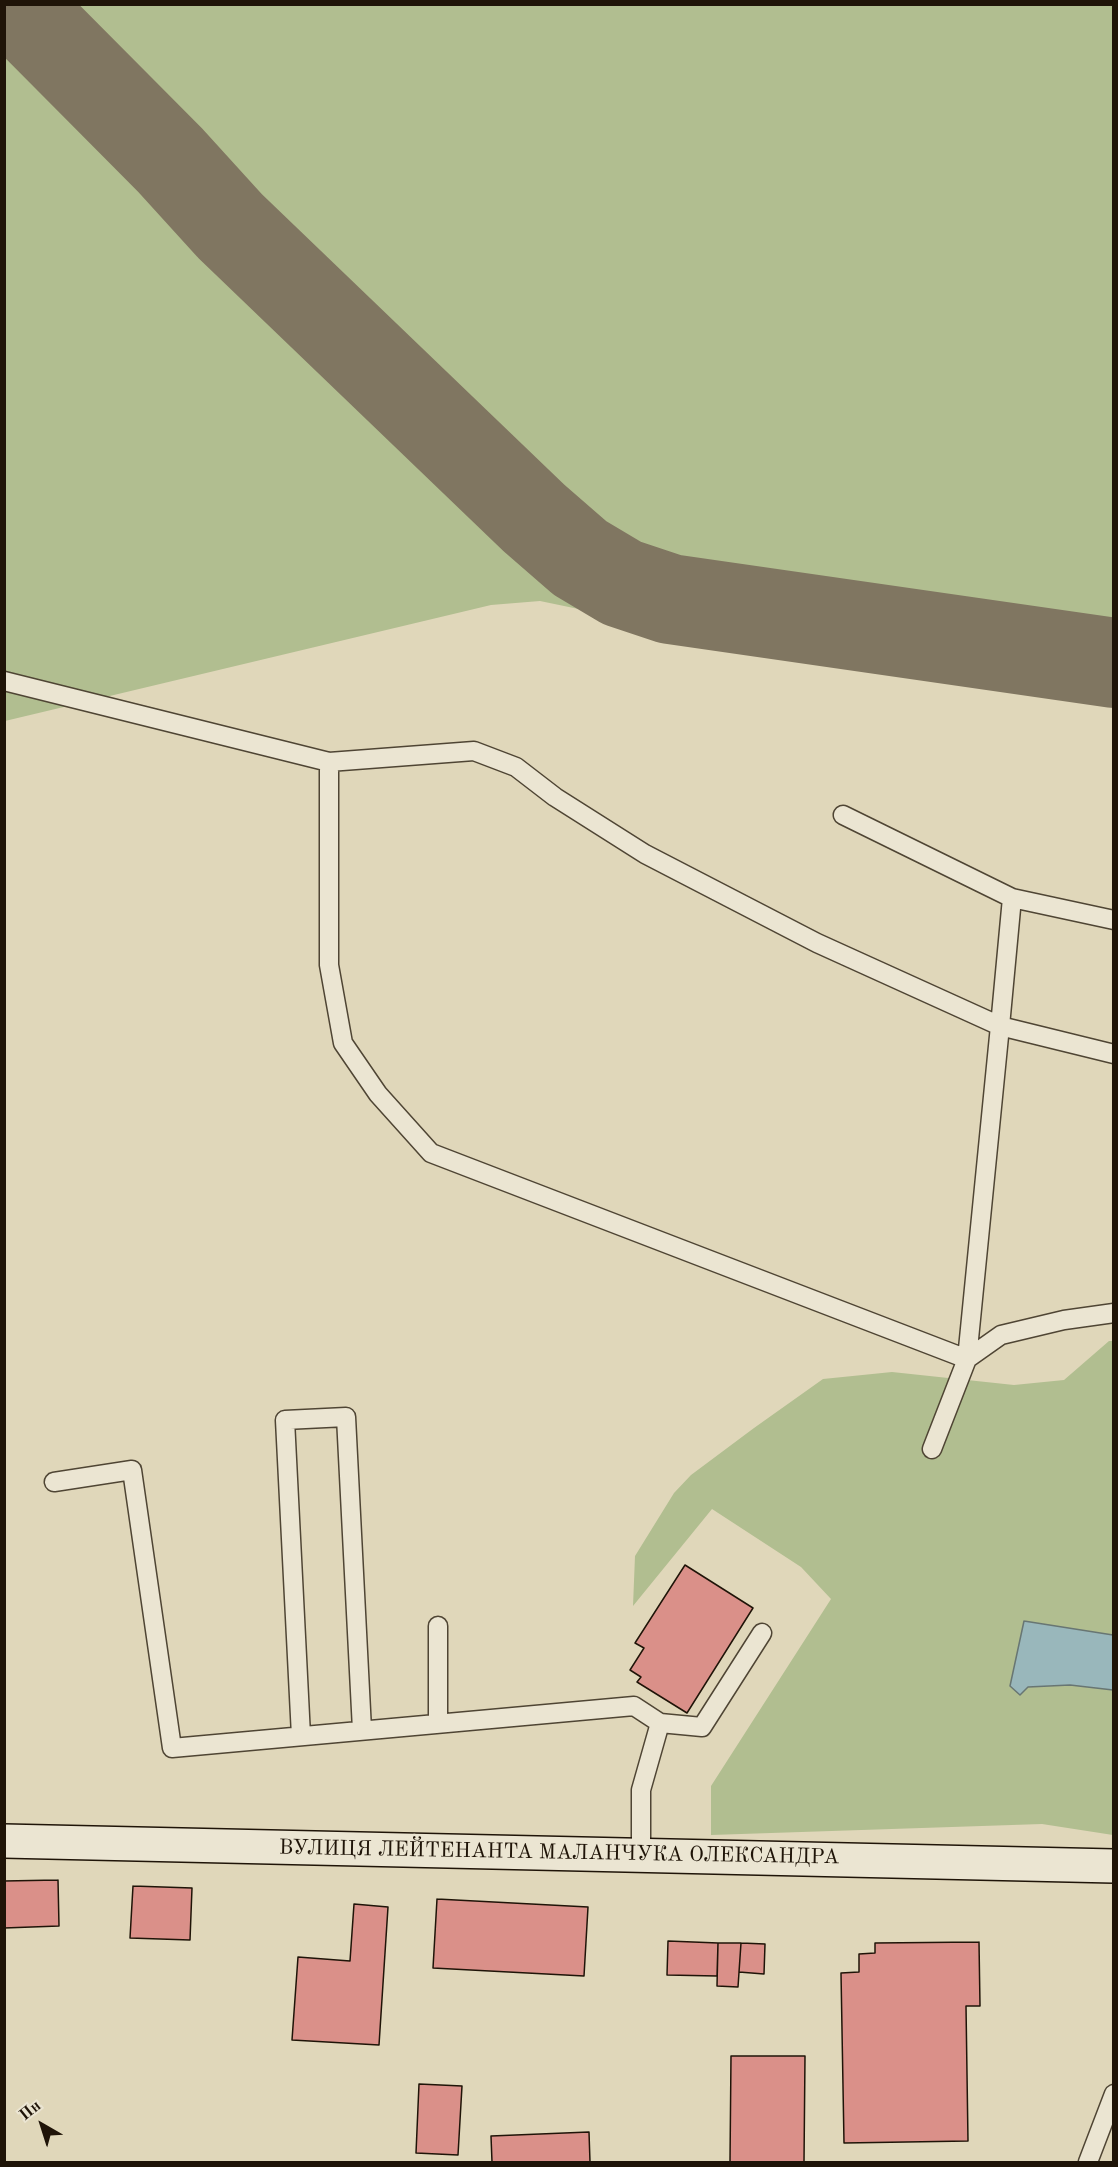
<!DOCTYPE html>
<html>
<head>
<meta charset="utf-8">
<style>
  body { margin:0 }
  #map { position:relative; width:1118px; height:2167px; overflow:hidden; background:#e0d7ba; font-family:"Old Standard TT",serif }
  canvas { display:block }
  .frame { position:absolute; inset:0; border:6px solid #1f1408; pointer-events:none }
  .north { position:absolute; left:12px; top:2095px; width:60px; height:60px; -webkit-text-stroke:4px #ebe5d2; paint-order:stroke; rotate:321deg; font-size:16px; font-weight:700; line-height:24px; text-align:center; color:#1f1408 }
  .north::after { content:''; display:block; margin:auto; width:21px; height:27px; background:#1f1408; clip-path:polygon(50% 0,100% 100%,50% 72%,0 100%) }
</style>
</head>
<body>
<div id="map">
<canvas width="1118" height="2167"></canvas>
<div class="frame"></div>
<div class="north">Пн</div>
</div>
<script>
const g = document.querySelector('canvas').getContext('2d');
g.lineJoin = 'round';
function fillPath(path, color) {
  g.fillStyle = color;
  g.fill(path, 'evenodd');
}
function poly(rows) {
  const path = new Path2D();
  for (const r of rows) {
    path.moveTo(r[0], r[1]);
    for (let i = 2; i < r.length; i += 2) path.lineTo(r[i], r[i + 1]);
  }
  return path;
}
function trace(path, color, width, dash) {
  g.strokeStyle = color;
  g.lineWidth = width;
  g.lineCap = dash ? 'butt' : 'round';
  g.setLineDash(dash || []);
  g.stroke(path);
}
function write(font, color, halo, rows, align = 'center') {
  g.font = font + ' "Old Standard TT",serif';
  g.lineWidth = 4.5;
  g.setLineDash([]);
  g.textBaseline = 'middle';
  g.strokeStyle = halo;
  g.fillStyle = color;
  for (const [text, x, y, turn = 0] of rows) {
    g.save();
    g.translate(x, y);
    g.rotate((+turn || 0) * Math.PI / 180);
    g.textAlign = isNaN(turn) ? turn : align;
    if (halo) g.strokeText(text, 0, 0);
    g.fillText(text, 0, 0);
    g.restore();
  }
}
const green = poly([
  [41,5,1113,5,1113,695,617,617,540,601,491,605,5,721,4,38],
  [1109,1341,1113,1341,1113,1635,1024,1621,1020,1695,1028,1687,1070,1685,1113,1690,1113,1835,1042,1824,711,1835,711,1786,831,1599,801,1567,712,1509,633,1606,635,1556,674,1493,691,1475,754,1428,823,1379,892,1372,1014,1385,1064,1380]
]);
const water = poly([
  [1024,1621,1113,1635,1113,1690,1070,1685,1028,1687,1020,1695,1010,1686,1024,1621]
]);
const taxiway = poly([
  [15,4,170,160,230,226,534,518,580,558,622,583,670,599,1114,663]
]);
const building = poly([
  [685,1565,753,1608,687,1713,637,1682,641,1677,630,1670,644,1648,635,1643,685,1565],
  [58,1880,59,1926,4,1928,4,1881,58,1880],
  [133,1886,192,1888,190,1940,130,1938,133,1886],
  [437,1899,588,1907,584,1976,433,1968,437,1899],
  [354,1904,388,1907,379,2045,292,2040,298,1957,350,1961,354,1904],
  [668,1941,718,1943,717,1976,667,1975,668,1941],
  [979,1942,980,2006,966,2006,968,2141,844,2143,841,1973,859,1972,859,1954,875,1953,875,1943,979,1942],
  [718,1943,741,1943,738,1987,717,1986,718,1943],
  [741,1943,765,1944,764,1974,739,1972,741,1943],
  [731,2056,805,2056,804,2162,730,2162,731,2056],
  [419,2084,462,2086,458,2155,416,2153,419,2084],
  [589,2132,590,2162,492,2162,491,2136,589,2132]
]);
const lane = poly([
  [4,681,329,762,474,751,516,767,555,797,645,854,817,943,1000,1026,967,1359,932,1449],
  [329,762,329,965,343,1043,378,1094,431,1153,967,1359,1001,1335,1064,1320,1114,1313],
  [843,815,1012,898,1114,920],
  [1012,898,1000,1026,1114,1054],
  [54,1482,132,1470,172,1748,634,1706,660,1723,702,1727,762,1633],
  [438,1626,438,1723],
  [301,1736,285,1420,346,1417,362,1730],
  [641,1855,641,1790,660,1723],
  [1088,2162,1114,2094]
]);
const secondary = poly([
  [4,1841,1114,1866]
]);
const streetNames = [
  ["ВУЛИЦЯ ЛЕЙТЕНАНТА МАЛАНЧУКА ОЛЕКСАНДРА",559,1853,1]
];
fillPath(green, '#b1be90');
fillPath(water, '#99b7bb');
trace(water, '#687673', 1.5);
trace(taxiway, '#807661', 90);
fillPath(building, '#da9089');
trace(building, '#1f1408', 1.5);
trace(lane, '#4f4534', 21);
trace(secondary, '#1f1408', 36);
trace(lane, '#ebe5d2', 18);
trace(secondary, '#ebe5d2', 33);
write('21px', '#1f1408', '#ebe5d2', streetNames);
</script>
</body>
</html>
